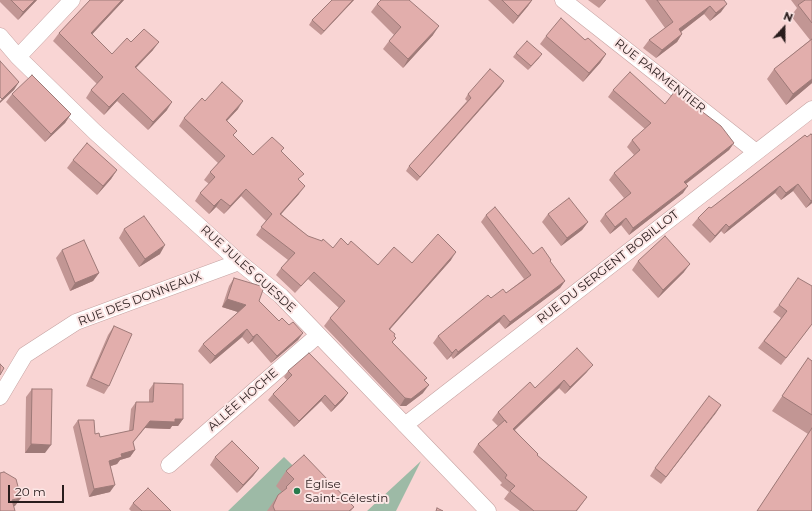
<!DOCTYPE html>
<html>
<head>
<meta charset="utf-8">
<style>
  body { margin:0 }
  #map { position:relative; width:812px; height:511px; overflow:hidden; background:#f9d5d4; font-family:Montserrat,sans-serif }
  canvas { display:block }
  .north { position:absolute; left:764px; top:8px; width:40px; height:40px; -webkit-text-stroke:3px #fce6e5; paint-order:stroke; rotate:21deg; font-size:11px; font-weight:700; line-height:16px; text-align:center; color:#291c1c }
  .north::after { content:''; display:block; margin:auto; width:14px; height:18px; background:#291c1c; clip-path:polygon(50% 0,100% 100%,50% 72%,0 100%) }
  .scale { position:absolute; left:8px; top:485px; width:56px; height:18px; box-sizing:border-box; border:2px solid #291c1c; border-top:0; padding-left:5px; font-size:12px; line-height:14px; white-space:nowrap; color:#291c1c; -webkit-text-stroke:3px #fce6e5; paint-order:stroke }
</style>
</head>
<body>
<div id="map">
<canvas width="812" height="511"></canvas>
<div class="north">N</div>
<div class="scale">20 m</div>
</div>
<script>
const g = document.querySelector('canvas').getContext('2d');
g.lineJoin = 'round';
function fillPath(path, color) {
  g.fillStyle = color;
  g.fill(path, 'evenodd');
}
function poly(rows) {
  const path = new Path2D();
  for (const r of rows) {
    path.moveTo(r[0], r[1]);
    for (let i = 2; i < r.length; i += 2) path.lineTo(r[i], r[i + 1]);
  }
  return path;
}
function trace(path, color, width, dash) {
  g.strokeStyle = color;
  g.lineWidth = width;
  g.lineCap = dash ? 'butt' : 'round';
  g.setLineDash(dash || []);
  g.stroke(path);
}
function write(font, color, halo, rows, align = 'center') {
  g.font = font + ' Montserrat,sans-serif';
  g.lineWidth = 4;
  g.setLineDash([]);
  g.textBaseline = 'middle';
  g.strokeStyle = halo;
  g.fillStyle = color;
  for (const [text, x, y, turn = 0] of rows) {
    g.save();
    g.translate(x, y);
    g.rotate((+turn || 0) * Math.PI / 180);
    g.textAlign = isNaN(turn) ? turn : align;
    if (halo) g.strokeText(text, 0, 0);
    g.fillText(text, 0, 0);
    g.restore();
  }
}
const green = poly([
  [284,457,339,511,228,511],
  [421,461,396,511,367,511]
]);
const minor = poly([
  [563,0,756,152],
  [0,36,18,57,95,132,239,262,281,296,488,511],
  [18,57,72,0],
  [0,397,25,355,76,322,239,262],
  [405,425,812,109],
  [169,465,317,336]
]);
const wall = poly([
  [0,0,37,0,18,20,0,2],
  [90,0,124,0,92,34,112,54,131,42,153,50,136,68,167,110,148,130,117,101,104,115,86,98,91,90,97,84,53,41,59,33],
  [332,0,354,0,321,35,309,25,312,20],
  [488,0,532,0,528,6,513,24],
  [588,0,606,0,599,8],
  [645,0,724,0,721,12,710,21,704,14,681,32,682,34,677,42,656,58,643,48,649,40,665,28],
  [791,0,812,0,812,83,786,105,767,79,774,69,810,40,791,16,797,8],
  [377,4,433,35,403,68,383,49,389,41,394,35,371,12],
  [546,36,585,40,606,54,600,63,583,82,540,44],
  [516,53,539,58,528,70,513,57],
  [501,86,417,181,406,171,409,166,467,101,465,99,468,94],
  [613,90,665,104,734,143,729,150,686,184,683,193,629,235,621,225,610,234,600,221,605,214,624,198,609,180,614,173,634,155,627,147,632,140,645,129,608,97],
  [12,94,71,114,65,123,45,142,6,102],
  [205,101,238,109,227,121,234,136,253,155,281,152,299,180,299,194,281,214,308,236,333,248,348,245,378,265,412,263,451,260,390,329,394,336,393,343,427,378,424,381,423,393,406,406,400,406,324,326,330,318,339,308,308,279,295,293,276,275,281,268,288,260,256,235,266,221,241,196,224,214,216,207,209,214,195,201,200,193,209,184,204,180,210,172,218,163,179,126,184,118],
  [805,135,812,203,806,208,793,191,781,200,775,193,724,234,721,231,710,243,692,225,698,218],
  [73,160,117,170,111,179,97,195,67,168],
  [548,214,588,222,582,230,561,246,542,222],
  [486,215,533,254,550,262,565,281,560,288,505,329,499,322,453,359,451,356,447,360,433,343,438,336,491,298,506,293,524,279,481,222],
  [124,229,160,254,139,267,119,238],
  [62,250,99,273,93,281,70,291,56,258],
  [638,261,684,272,658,298,632,270],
  [234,278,259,301,279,321,289,325,303,333,298,340,271,363,252,341,248,344,242,337,210,364,198,351,203,344,238,312,222,307,229,286],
  [812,286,812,324,781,365,758,348,781,318,773,312,779,305],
  [114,326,109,386,104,394,86,386,108,335],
  [808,358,812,361,812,511,757,511,808,434,772,411],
  [288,371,348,393,343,400,331,412,321,401,294,427,268,400,273,394,287,380,284,377],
  [587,372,565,394,559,388,515,430,537,455,587,497,577,511,520,511,504,499,509,492,500,485,502,483,473,452,478,444,498,426,492,420,498,412,535,388],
  [154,383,183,419,178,426,172,426,170,429,145,428,133,442,135,450,130,457,120,460,117,464,111,466,110,492,89,497,73,427,78,420,95,434,100,437,129,431,131,409,136,402,149,402,149,390],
  [32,389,45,453,25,453,26,397],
  [721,405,661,484,650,476,655,468],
  [215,457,259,468,253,476,237,493,210,465],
  [286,471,354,507,351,511,267,511,278,495,282,492,276,486],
  [133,503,171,511,131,511,129,509]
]);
const shadedWall = poly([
  [35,0,37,0,18,20,23,12],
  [122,0,124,0,86,41,91,33],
  [353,0,354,0,352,2,321,35,324,31],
  [532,0,528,6,513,24,518,16],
  [605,0,606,0,599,8],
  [727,4,721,12,710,21,716,13],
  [710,6,704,14,673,38,679,29],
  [439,26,433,35,403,68,408,59],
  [682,34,677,42,656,58,662,50],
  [159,42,153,50,129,75,135,67],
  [542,54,539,58,528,70,531,66],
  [606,54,600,63,583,82,589,73],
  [812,79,812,83,786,105,793,94],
  [504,81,501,86,417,181,420,177],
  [19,82,14,90,0,103,0,101],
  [123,93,117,101,104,115,109,107],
  [243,101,238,109,220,128,226,120],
  [172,102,167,110,148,130,153,122],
  [71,114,65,123,45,142,51,134],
  [734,143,729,150,679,189,684,182],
  [117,170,111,179,97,195,103,186],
  [798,184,793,191,781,200,786,193],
  [305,186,299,194,275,221,280,214],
  [688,186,683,193,629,235,633,228],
  [780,186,775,193,724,234,729,227],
  [246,189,241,196,224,214,230,206],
  [221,199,216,207,209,214,214,206],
  [812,200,812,203,806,208,811,201],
  [626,218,621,225,610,234,615,227],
  [588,222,582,230,561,246,567,238],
  [726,224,721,231,710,243,715,236],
  [165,245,160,254,139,267,145,259],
  [456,252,451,260,384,336,389,329],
  [690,264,684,272,658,298,663,290],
  [99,273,93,281,70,291,75,283],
  [565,281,560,288,505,329,510,322],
  [227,299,246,305,241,313,222,307],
  [504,315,499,322,453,359,458,352],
  [247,329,242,337,210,364,215,356],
  [303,333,298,340,271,363,277,356],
  [257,334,252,341,248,344,253,337],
  [456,349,451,356,447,360,452,353],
  [593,365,587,372,565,394,570,387],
  [564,380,559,388,508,436,513,429],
  [429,385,423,393,406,406,400,406,405,398],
  [348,393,343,400,331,412,335,406],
  [325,395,321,401,294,427,299,421],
  [721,405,716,413,661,484,666,477],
  [175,419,183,419,178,426,172,426,170,429,145,428,128,449,150,421],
  [31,444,51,445,45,453,25,453],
  [135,450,130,457,120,460,117,464,104,468,109,461,121,454],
  [259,468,253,476,237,493,243,485],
  [115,485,110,492,89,497,94,489],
  [21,498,15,506,6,509,12,500]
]);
const building = poly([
  [11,0,35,0,23,12,11,0],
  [90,0,122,0,91,33,112,54,127,38,131,42,144,29,159,42,135,67,172,102,153,122,123,93,109,107,91,90,103,77,59,33,90,0],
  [332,0,353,0,324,31,312,20,332,0],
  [381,0,409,0,439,26,408,59,389,41,401,27,377,4,381,0],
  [502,0,532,0,518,16,502,0],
  [657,0,724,0,727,4,716,13,710,6,679,29,682,34,662,50,649,40,673,22,657,0],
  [805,0,812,0,812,23,798,5,805,0],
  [561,18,585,40,588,38,606,54,589,73,546,36,561,18],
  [812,39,812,79,793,94,774,69,812,39],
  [527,41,542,54,531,66,516,53,527,41],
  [0,61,19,82,2,99,0,97,0,61],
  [490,69,504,81,420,177,409,166,471,98,468,94,490,69],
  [630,72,665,104,675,91,721,126,734,143,684,182,688,186,633,228,626,218,615,227,605,214,631,193,614,173,640,150,632,140,651,123,613,90,630,72],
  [32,75,71,114,51,134,12,94,32,75],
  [222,82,243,101,226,120,237,131,233,135,253,155,272,137,284,148,281,151,304,174,298,179,305,186,280,214,308,236,322,241,323,239,333,248,341,238,348,245,351,241,378,265,394,247,412,263,438,234,456,252,389,329,395,334,394,336,396,338,392,342,427,378,424,380,429,385,411,399,405,398,330,318,345,301,314,272,301,286,281,268,295,253,261,227,272,214,246,189,230,206,221,199,214,206,200,193,215,177,210,172,225,156,184,118,202,98,205,101,222,82],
  [811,134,812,135,812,200,811,201,798,184,786,193,780,186,729,227,726,224,715,236,698,218,709,207,711,208,805,135,807,137,811,134],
  [87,143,117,170,103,186,73,160,87,143],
  [569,198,588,222,567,238,548,214,569,198],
  [495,207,533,254,542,247,551,260,550,261,565,281,510,322,504,315,458,352,456,349,452,353,438,336,488,295,491,298,503,289,506,293,531,275,486,215,495,207],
  [144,216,165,245,145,259,124,229,144,216],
  [665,236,690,264,663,290,638,261,665,236],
  [84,240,99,273,75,283,62,250,84,240],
  [234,278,264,287,259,301,279,321,282,318,289,325,293,322,303,333,277,356,257,334,253,337,247,329,215,356,203,344,246,305,227,299,234,278],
  [798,278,812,286,812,324,786,358,764,341,787,311,779,305,798,278],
  [114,326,132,334,109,386,91,378,114,326],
  [577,348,593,365,570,387,564,380,513,429,538,454,537,455,587,497,576,511,534,511,510,491,515,486,505,478,507,475,478,444,505,420,507,423,498,412,530,382,535,388,577,348],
  [309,353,348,393,335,406,325,395,299,421,273,394,292,375,288,371,309,353],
  [808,358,812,361,812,415,782,396,808,358],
  [0,364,4,368,0,375,0,364],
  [154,383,183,384,183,419,175,419,175,422,150,421,133,442,135,450,121,454,122,457,109,461,115,485,94,489,78,420,94,420,95,434,99,433,100,437,133,430,136,402,153,402,154,383],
  [32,389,52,389,51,445,31,444,32,389],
  [709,396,721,405,666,477,655,468,709,396],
  [812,428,812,511,757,511,812,428],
  [232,441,259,468,243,485,215,457,232,441],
  [304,455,354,507,349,511,275,511,273,506,278,495,287,488,286,487,294,479,286,471,304,455],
  [4,472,16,479,21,498,12,500,15,511,0,511,0,473,4,472],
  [148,488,171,511,142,511,133,503,148,488],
  [437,508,443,511,436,511,437,508]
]);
const markers = [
  [297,491,4,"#277b4d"]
];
const streetNames = [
  ["RUE PARMENTIER",660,76,38],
  ["RUE DU SERGENT BOBILLOT",608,267,-38],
  ["RUE JULES GUESDE",248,269,42],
  ["RUE DES DONNEAUX",140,299,-21],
  ["ALLÉE HOCHE",243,400,-41]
];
const poiNames = [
  ["Église",305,484],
  ["Saint-Célestin",305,498]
];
fillPath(green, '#9dbaa6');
trace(minor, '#c6a3a2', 17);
trace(minor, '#fff', 16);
fillPath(wall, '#c29694');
fillPath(shadedWall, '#9e7a78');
fillPath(building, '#e2aeac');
trace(building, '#9e7a78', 1);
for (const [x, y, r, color] of markers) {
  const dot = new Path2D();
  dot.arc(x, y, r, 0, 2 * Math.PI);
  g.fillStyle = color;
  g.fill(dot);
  trace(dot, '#fce6e5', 1.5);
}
write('12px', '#291c1c', '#fce6e5', streetNames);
write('12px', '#291c1c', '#fce6e5', poiNames, 'left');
</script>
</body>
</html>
